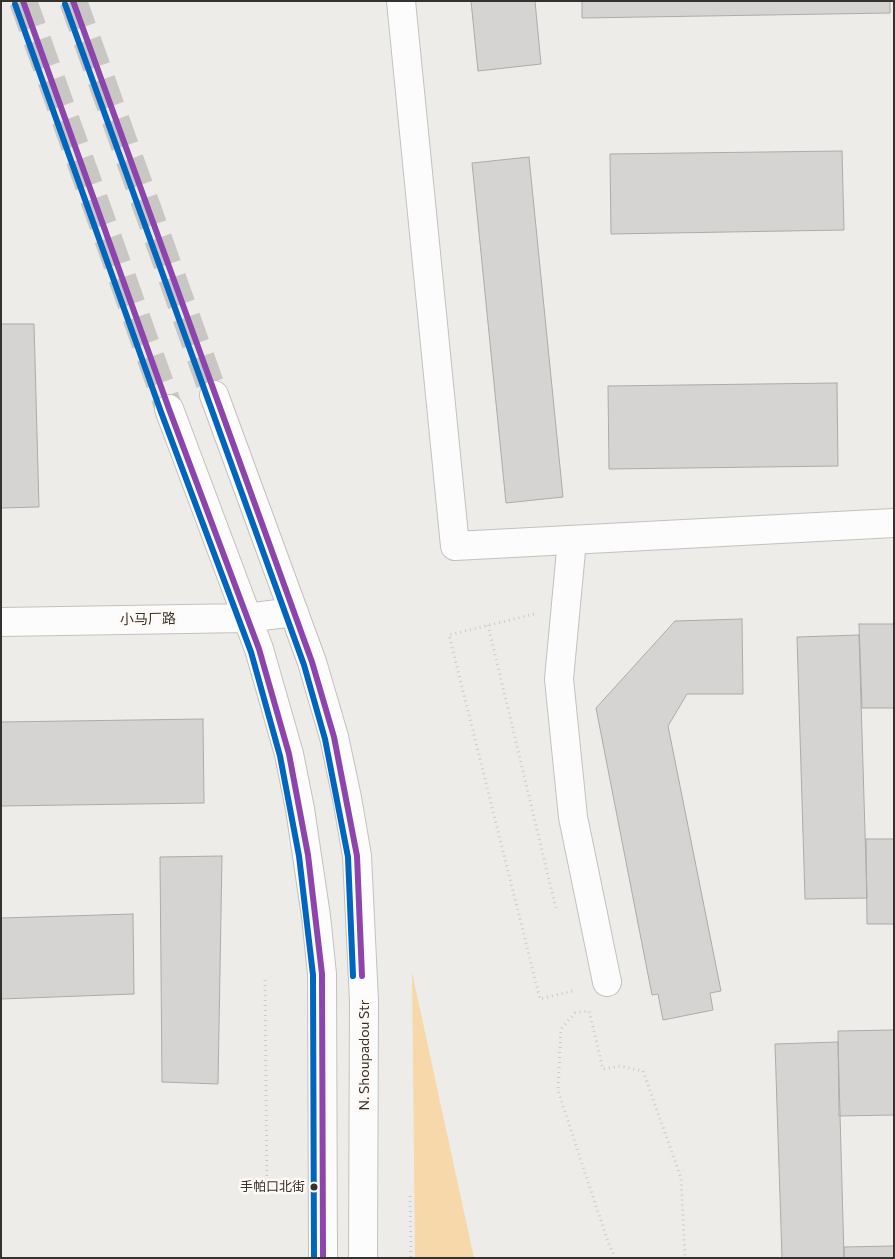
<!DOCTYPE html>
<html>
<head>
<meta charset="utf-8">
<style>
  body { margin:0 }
  #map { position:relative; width:895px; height:1259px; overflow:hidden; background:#eeece9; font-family:Commissioner,sans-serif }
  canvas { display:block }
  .frame { position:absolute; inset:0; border:2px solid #34322f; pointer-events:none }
</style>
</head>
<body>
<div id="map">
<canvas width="895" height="1259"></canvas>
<div class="frame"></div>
</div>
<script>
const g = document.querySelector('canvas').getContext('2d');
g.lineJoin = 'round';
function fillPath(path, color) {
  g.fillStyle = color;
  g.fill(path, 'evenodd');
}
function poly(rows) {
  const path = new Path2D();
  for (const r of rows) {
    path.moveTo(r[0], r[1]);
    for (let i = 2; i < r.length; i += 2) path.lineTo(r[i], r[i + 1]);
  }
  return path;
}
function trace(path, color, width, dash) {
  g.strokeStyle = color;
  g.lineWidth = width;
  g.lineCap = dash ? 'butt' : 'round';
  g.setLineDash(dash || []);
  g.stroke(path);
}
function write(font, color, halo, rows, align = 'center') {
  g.font = font + ' Commissioner,"Noto Sans SC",sans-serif';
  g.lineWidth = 5;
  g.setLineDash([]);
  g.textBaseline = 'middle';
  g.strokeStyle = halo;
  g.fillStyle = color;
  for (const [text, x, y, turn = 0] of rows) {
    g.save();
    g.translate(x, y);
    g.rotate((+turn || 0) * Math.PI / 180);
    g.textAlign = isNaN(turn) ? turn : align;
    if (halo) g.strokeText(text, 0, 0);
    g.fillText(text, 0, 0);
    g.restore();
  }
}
const green = poly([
  [412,972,474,1258,415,1258]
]);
const building = poly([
  [471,1,535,1,541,64,478,71,471,1],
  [582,1,890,1,890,13,582,18,582,1],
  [842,151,844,230,611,234,610,154,842,151],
  [529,157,563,497,506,503,472,163,529,157],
  [1,324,34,324,39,507,1,508,1,324],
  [837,383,838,466,609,469,608,386,837,383],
  [742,619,743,694,687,694,668,726,721,991,710,993,713,1010,663,1020,658,994,652,995,596,708,675,621,742,619],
  [859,624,894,624,894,708,862,708,859,624],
  [859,635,867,898,805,899,797,637,859,635],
  [203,719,204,803,1,806,1,722,203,719],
  [866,839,894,839,894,924,867,924,866,839],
  [222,856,218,1084,162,1082,160,857,222,856],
  [133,914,134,994,1,999,1,918,133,914],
  [894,1030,894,1115,839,1116,838,1031,894,1030],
  [838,1042,844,1258,782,1258,775,1044,838,1042],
  [894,1246,894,1258,844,1258,844,1247,894,1246]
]);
const tertiaryTunnel = poly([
  [23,1,169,409],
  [73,1,214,395]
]);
const path = poly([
  [534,614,449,635,540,999,576,990],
  [488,625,556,909],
  [265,980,267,1195],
  [410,1196,411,1258],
  [616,1258,609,1245,558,1091,561,1029,575,1013,589,1011,603,1069,620,1066,643,1071,681,1178,685,1258]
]);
const minor = poly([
  [401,1,455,546,894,523],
  [572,540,559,679,573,817,607,982]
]);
const tertiary = poly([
  [214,395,312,662,334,737,347,798,357,856,364,1001,363,1258],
  [169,409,259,649,289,754,300,809,316,916,322,974,323,1258],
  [1,622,246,618,294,612]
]);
const bus1 = poly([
  [23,1,169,409,259,649,289,754,308,855,322,974,323,1258],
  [73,1,312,662,334,737,357,856,362,976]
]);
const bus2 = poly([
  [15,4,161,412,251,652,280,756,299,856,313,975,314,1258],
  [65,4,304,665,325,739,348,857,353,976]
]);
const markers = [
  [314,1187,4.5,"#34322f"]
];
const busNames = [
  ["手帕口北街",305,1187]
];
const streetNames = [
  ["小马厂路",148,619,-1],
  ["N. Shoupadou Str",364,1055,-90]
];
fillPath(green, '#f7d8aa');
fillPath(building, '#d6d4d2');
trace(building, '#adaba9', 1);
trace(tertiaryTunnel, '#c9c7c4', 28, [28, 14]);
trace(minor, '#c3c1bf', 30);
trace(tertiary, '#c3c1bf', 30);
trace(path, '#cccbca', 3, [1, 4]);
trace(minor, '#fcfcfc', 28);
trace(tertiary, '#fcfcfc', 28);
trace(bus1, '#8e44ad', 6);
trace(bus2, '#0065bd', 6);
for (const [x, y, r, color] of markers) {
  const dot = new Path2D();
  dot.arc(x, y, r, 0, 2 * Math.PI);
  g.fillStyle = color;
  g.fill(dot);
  trace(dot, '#fef9f3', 2);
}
write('13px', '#34322f', '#fef9f3', busNames, 'right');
write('14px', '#34322f', '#fef9f3', streetNames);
</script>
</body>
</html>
